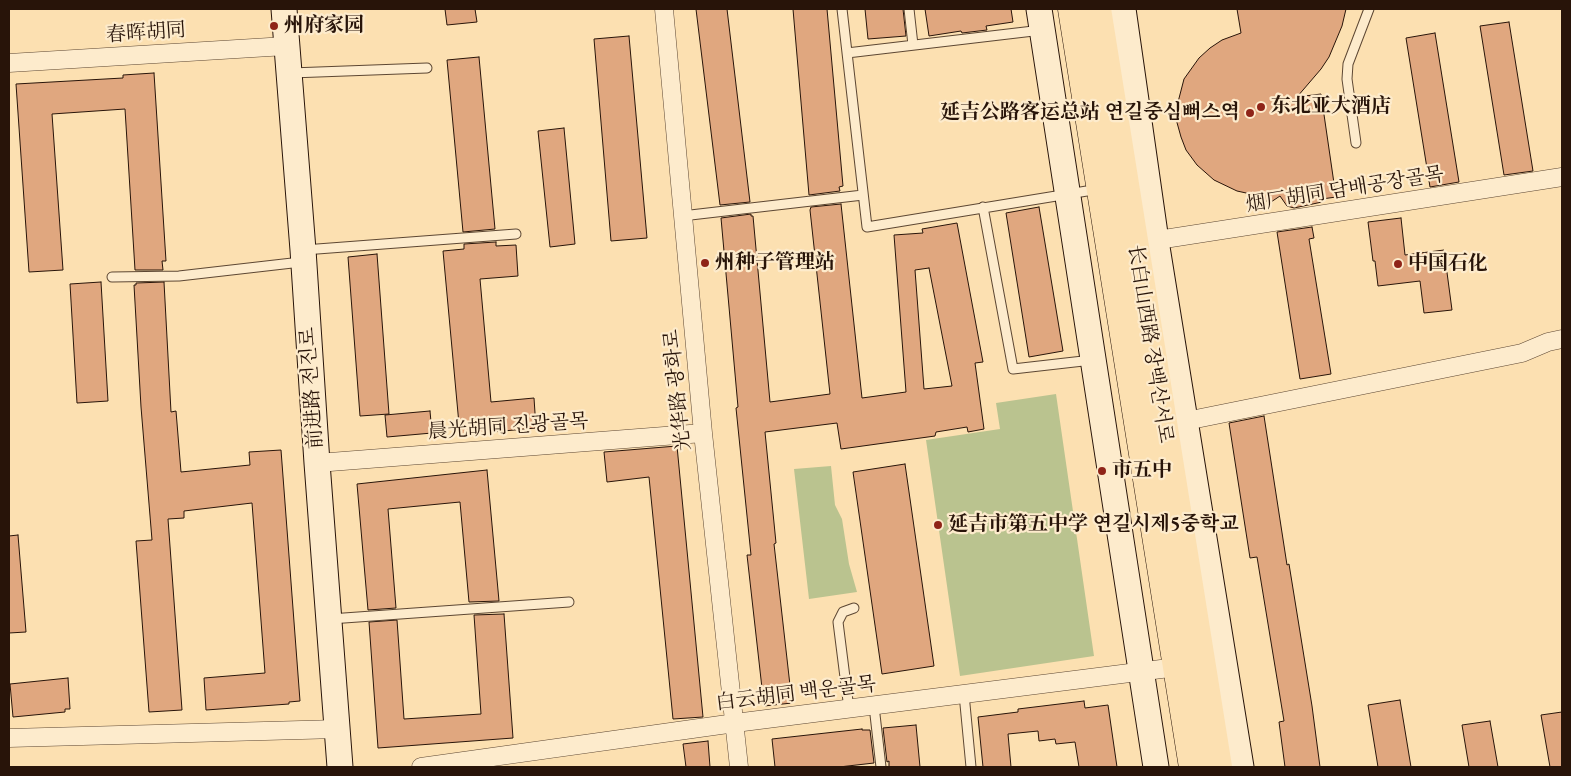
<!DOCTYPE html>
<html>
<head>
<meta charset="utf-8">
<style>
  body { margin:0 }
  #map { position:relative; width:1571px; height:776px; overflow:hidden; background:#fce0b1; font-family:"EB Garamond",serif }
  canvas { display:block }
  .frame { position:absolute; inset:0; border:10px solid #281409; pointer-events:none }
</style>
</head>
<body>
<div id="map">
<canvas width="1571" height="776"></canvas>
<div class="frame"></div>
</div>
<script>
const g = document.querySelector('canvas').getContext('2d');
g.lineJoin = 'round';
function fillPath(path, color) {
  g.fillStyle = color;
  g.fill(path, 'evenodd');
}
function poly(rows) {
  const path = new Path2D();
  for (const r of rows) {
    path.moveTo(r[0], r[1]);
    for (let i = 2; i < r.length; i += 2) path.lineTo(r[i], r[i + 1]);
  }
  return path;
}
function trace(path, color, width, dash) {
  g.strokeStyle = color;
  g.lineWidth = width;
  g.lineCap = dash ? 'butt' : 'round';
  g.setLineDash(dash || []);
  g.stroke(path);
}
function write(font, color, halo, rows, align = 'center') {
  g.font = font + ' "EB Garamond","Noto Serif SC","Noto Serif KR",serif';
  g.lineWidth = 4.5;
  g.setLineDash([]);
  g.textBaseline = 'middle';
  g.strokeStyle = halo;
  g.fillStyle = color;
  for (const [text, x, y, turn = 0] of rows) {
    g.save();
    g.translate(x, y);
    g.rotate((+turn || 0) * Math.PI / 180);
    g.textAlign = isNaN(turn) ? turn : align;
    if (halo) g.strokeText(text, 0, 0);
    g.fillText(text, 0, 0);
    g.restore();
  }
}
const green = poly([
  [1056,394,1094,656,960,676,926,440,1000,429,996,403],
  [831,466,835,505,842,519,849,564,857,592,809,599,794,469]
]);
const building = poly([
  [445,9,475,9,477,22,447,25,445,9],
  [696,9,727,9,750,202,720,205,696,9],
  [793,9,827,9,843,186,839,187,840,191,809,195,793,9],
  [865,9,903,9,906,36,868,39,865,9],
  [925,9,1011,9,1013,22,986,26,987,30,962,33,961,31,929,36,925,9],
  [1237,9,1346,9,1342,26,1329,57,1321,69,1297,97,1321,94,1336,197,1322,199,1322,202,1294,208,1287,206,1280,196,1271,202,1266,201,1260,196,1237,191,1214,180,1197,165,1186,150,1181,137,1176,119,1177,106,1184,79,1199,58,1210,48,1222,40,1241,33,1237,9],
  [1509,22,1533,171,1504,175,1480,26,1509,22],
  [1435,33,1459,182,1430,187,1406,38,1435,33],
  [629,36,647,238,611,241,594,39,629,36],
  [479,57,495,229,463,232,447,60,479,57],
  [154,73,166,261,162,261,163,270,135,270,125,109,52,114,63,270,29,272,16,84,123,78,123,75,154,73],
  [564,128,575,244,550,247,538,131,564,128],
  [841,204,862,398,906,392,894,235,923,233,922,229,957,223,983,362,975,363,984,429,968,432,967,427,936,432,935,436,841,449,837,423,765,432,776,543,774,544,792,703,764,706,747,555,751,555,736,408,738,407,721,218,751,214,751,216,753,216,770,402,830,394,810,210,811,207,841,204],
  [929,268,952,386,924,389,915,270,929,268],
  [1039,207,1063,351,1029,357,1006,213,1039,207],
  [1401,218,1405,255,1444,250,1452,310,1424,313,1420,281,1378,286,1375,261,1373,261,1368,222,1401,218],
  [1312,227,1314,238,1309,239,1331,374,1300,379,1277,232,1312,227],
  [496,242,496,246,516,245,518,276,480,279,491,402,534,398,536,428,460,435,443,251,464,249,464,244,496,242],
  [377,254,389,414,360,416,348,257,377,254],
  [101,282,108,401,77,403,70,284,101,282],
  [164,282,171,412,176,411,181,472,250,465,249,452,281,450,300,701,289,702,289,704,206,710,204,678,265,673,252,503,184,511,184,518,168,519,182,710,149,712,136,541,152,540,141,407,134,285,136,285,136,283,164,282],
  [430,411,432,433,387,437,385,415,430,411],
  [1264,416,1287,565,1289,564,1312,706,1320,767,1285,767,1279,722,1284,721,1257,557,1250,558,1229,423,1264,416],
  [677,446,703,717,673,719,649,477,607,482,604,452,677,446],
  [905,464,934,666,882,674,853,472,905,464],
  [487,470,499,601,469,602,460,502,388,509,396,608,368,610,357,484,487,470],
  [18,535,26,632,9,633,9,536,18,535],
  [504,614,513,738,378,748,369,622,397,620,404,719,481,714,474,615,504,614],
  [68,678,70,709,65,709,65,712,13,717,10,684,68,678],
  [1400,700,1411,767,1378,767,1368,705,1400,700],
  [1084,701,1085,708,1108,705,1117,767,1079,767,1075,742,1056,744,1055,739,1039,741,1038,731,1008,734,1011,767,983,767,978,717,1018,712,1018,709,1084,701],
  [1562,712,1562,767,1550,767,1541,715,1562,712],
  [1490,721,1498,767,1469,767,1462,725,1490,721],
  [916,725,920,767,889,767,889,761,887,762,883,728,916,725],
  [862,729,862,730,870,730,874,763,839,767,775,767,772,739,862,729],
  [708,741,710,767,686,767,683,744,708,741]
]);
const lane = poly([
  [842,9,867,227,1099,189],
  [909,9,913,45],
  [847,53,1042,30],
  [291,73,427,68],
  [1356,143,1347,79,1348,64,1369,9],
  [983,207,1013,369,1092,360],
  [682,216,863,195],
  [304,250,516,234],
  [112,277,179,276,301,262],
  [330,619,569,602],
  [964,694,971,767],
  [874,706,881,767],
  [849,709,838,622,843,612,854,608]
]);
const street = poly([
  [664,9,703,433,739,767],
  [9,63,286,46],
  [1145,242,1562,177],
  [1186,421,1522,353,1548,342,1562,339],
  [317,463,703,433],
  [9,738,338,729],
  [421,767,735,723,1177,667]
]);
const secondary = poly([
  [284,9,303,250,317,463,340,767],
  [1039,9,1156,767],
  [1123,9,1156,241,1241,767]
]);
const primary = poly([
  [1072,9,1193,767],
  [1097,9,1218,767]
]);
const markers = [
  [274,26,5,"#8f2418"],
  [1261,107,5,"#8f2418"],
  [1250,113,5,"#8f2418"],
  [705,263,5,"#8f2418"],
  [1398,264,5,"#8f2418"],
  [1102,471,5,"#8f2418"],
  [938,525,5,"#8f2418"]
];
const poiNames = [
  ["州府家园",284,26],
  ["东北亚大酒店",1271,107],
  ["延吉公路客运总站 연길중심뻐스역",1240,113,"right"],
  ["州种子管理站",715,263],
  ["中国石化",1408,264],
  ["市五中",1112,471],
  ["延吉市第五中学 연길시제5중학교",948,525]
];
const streetNames = [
  ["春晖胡同",146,33,-4],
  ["烟厂胡同 담배공장골목",1345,190,-9],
  ["长白山西路 장백산서로",1150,344,81],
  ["前进路 전진로",312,388,-94],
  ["光华路 광화로",678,390,-96],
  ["晨光胡同 진광골목",508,427,-4],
  ["白云胡同 백운골목",796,694,-7]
];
fillPath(green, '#bac38f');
fillPath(building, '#e0a77f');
trace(building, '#281409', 1);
trace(lane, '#5d4733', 11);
trace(street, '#5d4733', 19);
trace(secondary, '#281409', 27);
trace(primary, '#281409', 29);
trace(lane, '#fdebcc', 9);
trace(street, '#fdebcc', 18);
trace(secondary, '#fdebcc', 25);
trace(primary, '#fce0b1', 28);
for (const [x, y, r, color] of markers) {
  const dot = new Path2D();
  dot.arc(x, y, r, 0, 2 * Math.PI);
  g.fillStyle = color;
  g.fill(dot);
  trace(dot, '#fdebcc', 2);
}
write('bold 20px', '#281409', '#fdebcc', poiNames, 'left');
write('20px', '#281409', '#fdebcc', streetNames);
</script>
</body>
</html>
